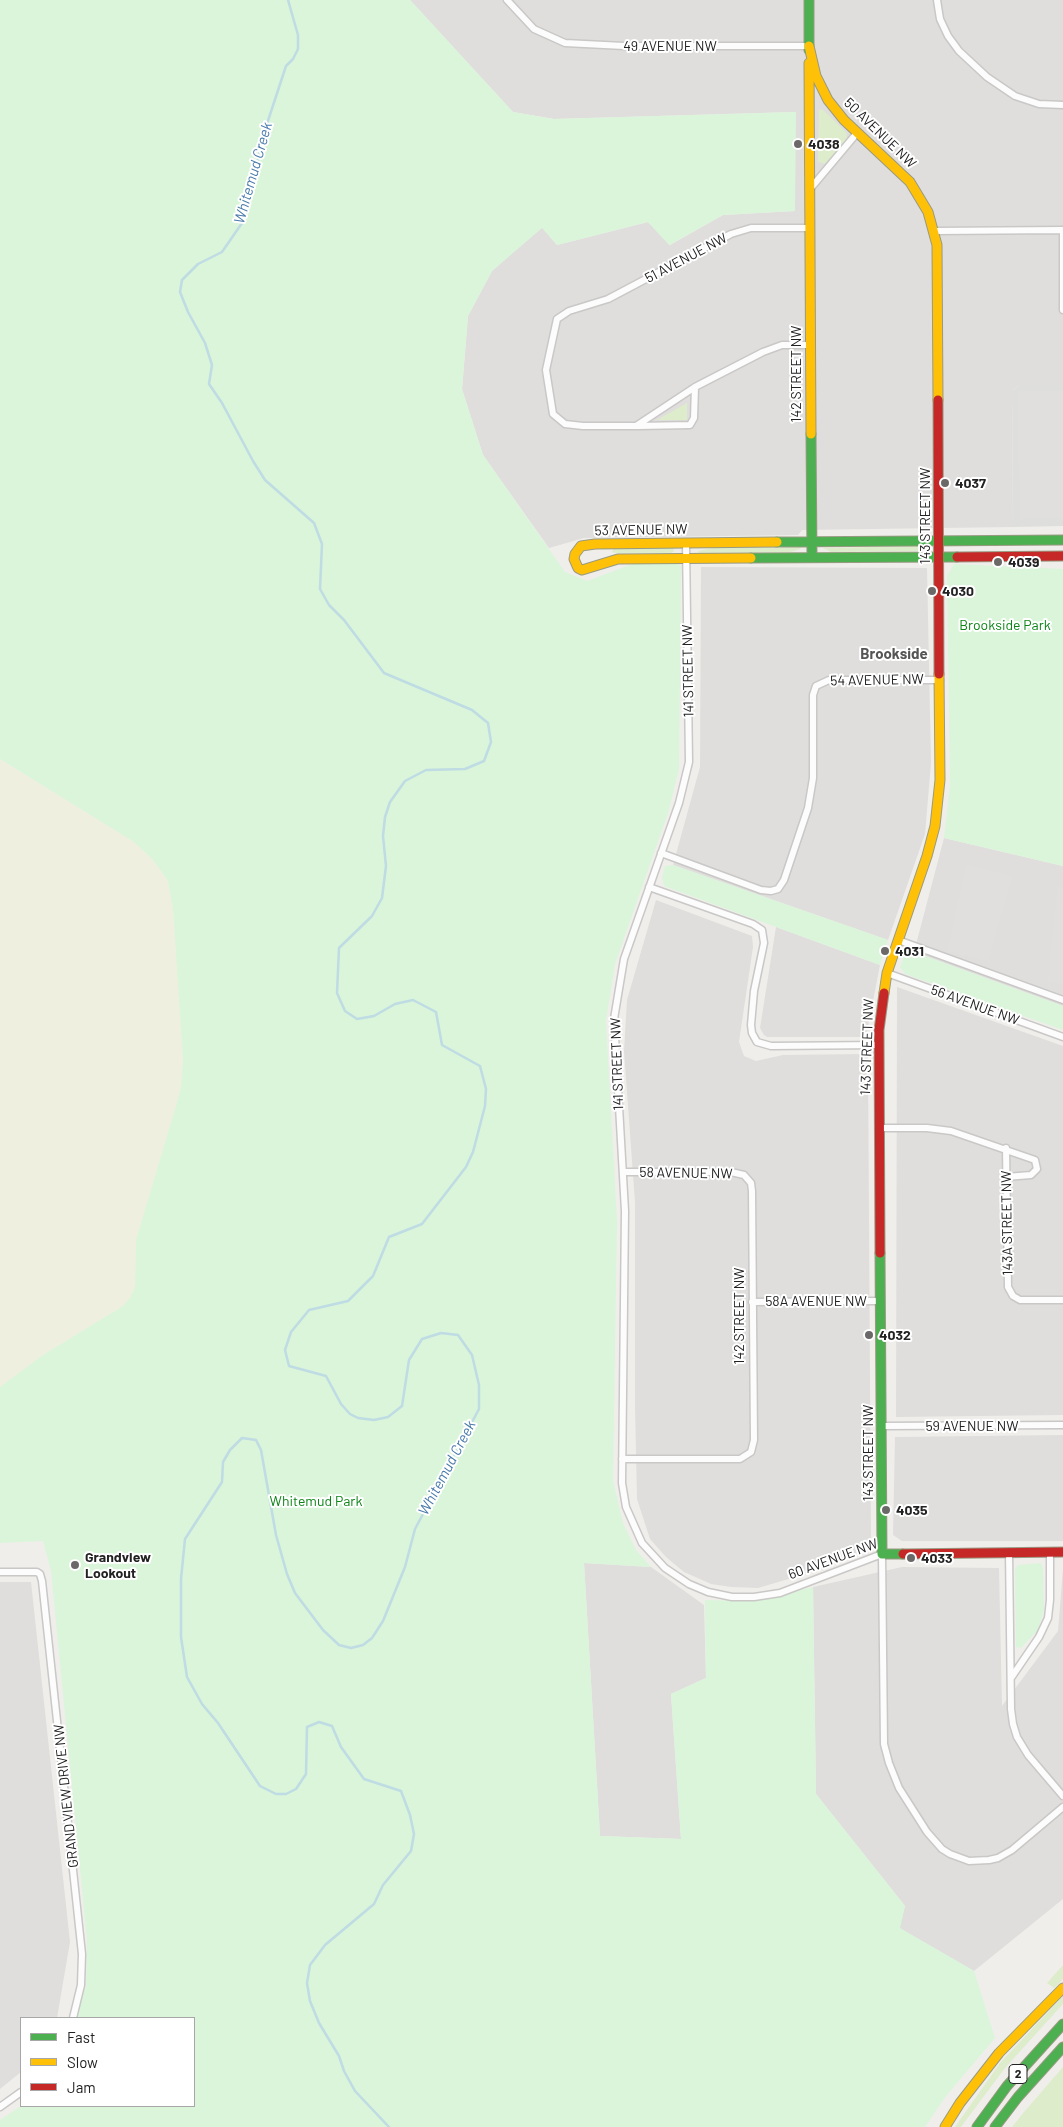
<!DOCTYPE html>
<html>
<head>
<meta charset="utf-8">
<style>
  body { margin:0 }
  #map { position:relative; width:1063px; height:2127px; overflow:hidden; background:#f0eeeb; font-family:Barlow,sans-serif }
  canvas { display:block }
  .legend { position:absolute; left:20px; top:2017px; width:175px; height:90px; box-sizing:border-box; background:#fff; border:1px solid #a7a7a7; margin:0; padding:6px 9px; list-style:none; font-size:15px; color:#222 }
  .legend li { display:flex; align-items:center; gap:10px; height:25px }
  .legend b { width:25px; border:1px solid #a7a7a7 }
</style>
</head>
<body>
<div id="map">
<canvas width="1063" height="2127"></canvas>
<ul class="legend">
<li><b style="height:6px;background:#4caf50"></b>Fast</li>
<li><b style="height:6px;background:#ffc107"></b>Slow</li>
<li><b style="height:6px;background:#c62828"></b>Jam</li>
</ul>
</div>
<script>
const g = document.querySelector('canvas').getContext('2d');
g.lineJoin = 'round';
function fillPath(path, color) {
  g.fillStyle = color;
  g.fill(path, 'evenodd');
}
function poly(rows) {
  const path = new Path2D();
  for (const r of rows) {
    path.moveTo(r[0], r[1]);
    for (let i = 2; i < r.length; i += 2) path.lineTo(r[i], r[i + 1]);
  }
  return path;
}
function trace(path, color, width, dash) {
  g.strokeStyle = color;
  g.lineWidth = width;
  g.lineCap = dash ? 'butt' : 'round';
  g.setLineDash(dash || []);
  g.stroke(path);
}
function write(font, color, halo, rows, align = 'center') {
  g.font = font + ' Barlow,sans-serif';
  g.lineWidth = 4;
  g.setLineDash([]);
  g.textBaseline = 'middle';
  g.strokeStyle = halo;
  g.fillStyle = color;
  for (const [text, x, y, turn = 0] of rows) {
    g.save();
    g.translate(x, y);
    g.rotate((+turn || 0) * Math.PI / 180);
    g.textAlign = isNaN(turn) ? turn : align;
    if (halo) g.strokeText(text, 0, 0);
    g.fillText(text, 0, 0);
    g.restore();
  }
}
const residential = poly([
  [410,0,1063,0,1063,385,1019,385,1012,391,1013,527,802,530,798,535,584,538,549,548,483,455,462,389,468,316,492,271,542,227,557,245,648,222,670,245,723,215,795,211,795,112,554,119,513,112],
  [701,567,927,568,931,763,925,834,888,940,673,865,700,767],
  [944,838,1063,866,1063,1006,914,952],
  [656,900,752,936,753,947,739,1042,744,1056,756,1061,783,1055,865,1054,868,1057,871,1547,792,1578,758,1588,731,1587,711,1584,684,1572,666,1557,650,1539,637,1499,635,1406,635,1202,624,1051,627,1000],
  [776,927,880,965,866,1037,767,1037,764,1035,760,1028],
  [897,987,1063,1046,1063,1415,896,1417],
  [1063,1435,1063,1541,902,1541,893,1535,895,1437],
  [584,1563,651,1567,704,1605,706,1678,671,1694,681,1839,600,1836],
  [902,1567,999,1568,1002,1706,1058,1631,1063,1569,1063,1899,974,1971,899,1928,905,1906,816,1794,813,1587],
  [0,1582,31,1582,70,1942,57,2018,21,2018,21,2072,0,2089]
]);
const religious = poly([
  [1019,385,1063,385,1063,526,1013,527,1012,391]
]);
const farmland = poly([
  [0,759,134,842,153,860,168,881,173,909,183,1060,181,1087,175,1109,136,1240,135,1287,130,1298,123,1306,43,1355,0,1387]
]);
const grass = poly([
  [822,109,846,132,847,137,846,141,825,164,818,162,819,110],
  [687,403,687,420,657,420],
  [918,546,925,550,918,551,831,552,823,548],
  [801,547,800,549,790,552,699,553,698,551,713,548],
  [614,548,673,548,674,551,671,553,615,553,612,552],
  [1063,1965,1063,1979,1054,1988,1047,1983],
  [1063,1996,1063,2004,1005,2068,961,2127,955,2127,1000,2063],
  [1063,2067,1063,2127,1012,2127,1024,2112]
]);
const park = poly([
  [0,0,410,0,513,112,554,119,796,112,795,211,723,215,669,245,648,222,557,245,542,228,492,271,468,316,462,389,483,455,565,572,587,581,635,563,673,562,681,566,679,769,668,813,615,964,606,1021,617,1221,613,1481,623,1523,636,1550,651,1567,584,1563,600,1836,681,1839,671,1694,706,1678,705,1600,749,1601,813,1587,816,1794,905,1906,900,1928,974,1971,995,2038,946,2096,925,2127,0,2127,0,2120,21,2106,194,2106,194,2018,73,2018,86,1986,87,1940,51,1571,43,1541,0,1543,0,1387,43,1355,123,1306,130,1298,135,1287,136,1240,175,1109,181,1087,183,1060,173,909,168,881,153,860,134,842,0,759],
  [954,564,1063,569,1063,866,944,838,950,785,947,576],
  [673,865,888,940,880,965,664,886,662,878,665,866],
  [914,952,1063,1006,1063,1030,905,974,900,967,905,953],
  [1041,1563,1043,1569,1044,1610,1038,1630,1021,1648,1016,1647,1015,1569,1018,1565]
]);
const parking = poly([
  [1018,391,1063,391,1063,518,1020,518],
  [966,865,1013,876,988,961,947,951],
  [1057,886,1063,888,1063,984,1048,982]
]);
const stream = poly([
  [288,0,298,35,298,49,293,59,286,66,263,136,248,206,242,223,222,252,198,264,182,280,180,292,188,312,205,343,212,365,209,384,222,403,253,461,265,480,314,523,322,544,320,589,329,605,344,620,384,673,472,710,488,723,491,742,484,761,465,769,426,770,405,781,390,802,385,817,383,836,386,866,382,898,372,916,339,948,337,993,345,1011,357,1019,374,1016,395,1004,413,1000,436,1012,442,1045,480,1066,486,1089,485,1106,473,1152,466,1167,422,1224,389,1237,373,1276,348,1301,309,1310,291,1332,285,1350,289,1366,326,1376,341,1404,350,1414,358,1418,374,1420,388,1417,402,1406,409,1360,422,1339,441,1333,458,1335,472,1355,479,1385,479,1409,415,1529,405,1567,383,1621,372,1638,363,1645,351,1648,339,1645,323,1630,295,1593,287,1574,276,1535,261,1450,256,1440,242,1438,230,1450,223,1462,222,1482,185,1539,181,1579,181,1637,187,1677,202,1704,218,1723,260,1786,276,1794,286,1794,296,1789,306,1774,307,1727,319,1722,332,1726,341,1747,364,1779,401,1791,410,1815,414,1834,411,1851,383,1885,374,1904,325,1945,310,1965,307,1983,310,2001,319,2023,339,2056,344,2071,355,2091,389,2127]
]);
const street = poly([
  [507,0,534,29,565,43,624,46,809,46],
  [937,0,940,19,948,36,959,51,987,77,1015,96,1039,104,1063,105],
  [810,189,857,133],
  [809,228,751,228,731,234,608,299,569,311,557,319,546,370,553,414,565,424,583,426,636,426,695,387,763,352,782,345,810,345],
  [1063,230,1063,310],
  [935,231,1063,230],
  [638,426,690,425,694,418,695,387],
  [686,543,689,762,679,803,624,959,614,1019,625,1211,622,1483,626,1507,642,1543,665,1568,689,1584,708,1592,732,1597,754,1597,780,1593,882,1554,884,1744,889,1763,899,1788,927,1832,942,1849,950,1854,969,1861,989,1860,998,1858,1012,1850,1063,1807],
  [661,853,761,890,771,891,778,889,784,880,808,808,813,778,813,695,816,686,829,680,940,680],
  [649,887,753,924,762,930,764,943,754,991,751,1025,752,1033,757,1042,771,1046,879,1045],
  [898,940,1063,1000],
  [887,973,1063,1037],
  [879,1128,927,1128,951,1131,1035,1160,1037,1169,1031,1175,1006,1177],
  [1006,1148,1008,1287,1013,1296,1020,1300,1063,1300],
  [752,1302,880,1301],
  [881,1426,1063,1425],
  [622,1459,740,1459,751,1452,754,1440,752,1191,751,1183,744,1175,731,1172,623,1172],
  [1009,1552,1011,1709,1013,1724,1017,1737,1028,1755,1063,1796],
  [0,1572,37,1572,40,1574,42,1581,82,1954,81,1985,73,2018],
  [1011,1678,1039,1637,1048,1618,1050,1600,1050,1552],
  [0,2107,21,2092]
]);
const fast = poly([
  [809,0,809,50],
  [811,434,812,557],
  [777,542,1063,540],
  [751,558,957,557],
  [880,1253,882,1554,903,1554],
  [977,2127,1007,2086,1063,2024],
  [995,2127,1018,2097,1063,2047]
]);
const slow = poly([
  [809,46,816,76,828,100,844,120,910,182,928,212,937,245,938,400],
  [809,63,811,434],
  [751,558,618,559,582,570,578,568,574,559,575,554,581,546,595,544,777,542],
  [884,993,887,973,927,856,935,826,940,780,939,674],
  [945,2127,960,2103,999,2053,1063,1988]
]);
const jam = poly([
  [938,400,939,674],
  [957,557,1063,556],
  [880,1253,879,1030,884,993],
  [903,1554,1063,1552]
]);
const markers = [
  [798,144,5,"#6a6968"],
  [945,483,5,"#6a6968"],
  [998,562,5,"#6a6968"],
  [932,591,5,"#6a6968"],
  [885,951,5,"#6a6968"],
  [869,1335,5,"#6a6968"],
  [886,1510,5,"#6a6968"],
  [911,1558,5,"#6a6968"],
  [75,1565,5,"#6a6968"]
];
const shields = [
  [1018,2074,18]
];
const shieldNames = [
  ["2",1018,2074]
];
const streetNames = [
  ["49 AVENUE NW",670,46],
  ["50 AVENUE NW",880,133,44],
  ["51 AVENUE NW",686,258,-28],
  ["142 STREET NW",796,374,-90],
  ["143 STREET NW",925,516,-90],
  ["53 AVENUE NW",641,530,-1],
  ["141 STREET NW",688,671,-91],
  ["54 AVENUE NW",877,680,-1],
  ["56 AVENUE NW",975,1005,20],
  ["143 STREET NW",867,1047,-88],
  ["141 STREET NW",617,1064,-92],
  ["58 AVENUE NW",686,1173,1],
  ["143A STREET NW",1007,1223,-91],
  ["58A AVENUE NW",816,1301],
  ["142 STREET NW",739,1316,-90],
  ["59 AVENUE NW",972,1426],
  ["143 STREET NW",868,1453,-90],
  ["60 AVENUE NW",833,1559,-20],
  ["GRAND VIEW DRIVE NW",66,1796,-96]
];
const poiNames = [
  ["4038",808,144],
  ["4037",955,483],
  ["4039",1008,562],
  ["4030",942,591],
  ["4031",895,951],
  ["4032",879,1335],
  ["4035",896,1510],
  ["Grandview",85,1557],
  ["Lookout",85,1573],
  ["4033",921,1558]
];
const parkNames = [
  ["Brookside Park",1005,625],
  ["Whitemud Park",316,1501]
];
const waterNames = [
  ["Whitemud Creek",253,173,-74],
  ["Whitemud Creek",447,1468,-62]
];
const neighbourhoodNames = [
  ["Brookside",894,654]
];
fillPath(residential, '#dfdedc');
fillPath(religious, '#dededc');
fillPath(farmland, '#efefdf');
fillPath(grass, '#ddeccb');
fillPath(park, '#daf5da');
fillPath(parking, '#e0dfde');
trace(stream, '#bfdbe3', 2.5);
trace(street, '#c9c8c7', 9);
trace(fast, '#999a82', 11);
trace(slow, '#999a82', 11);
trace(jam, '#999a82', 11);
trace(street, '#fdfcfc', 6);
trace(fast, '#4caf50', 9);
trace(slow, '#ffc107', 9);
trace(jam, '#c62828', 9);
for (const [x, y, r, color] of markers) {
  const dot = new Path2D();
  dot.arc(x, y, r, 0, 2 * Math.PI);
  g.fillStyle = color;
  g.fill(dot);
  trace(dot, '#fff', 2);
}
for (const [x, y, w] of shields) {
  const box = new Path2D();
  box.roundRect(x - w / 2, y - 9.5, w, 19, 4);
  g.fillStyle = '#fff';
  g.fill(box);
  trace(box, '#222', 1);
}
write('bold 12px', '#222', null, shieldNames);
write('14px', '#222', '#fff', streetNames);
write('bold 14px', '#222', '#fff', poiNames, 'left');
write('14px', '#0c8416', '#fff', parkNames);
write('italic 15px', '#4a7aab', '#fff', waterNames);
write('bold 15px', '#555', '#fff', neighbourhoodNames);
</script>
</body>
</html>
